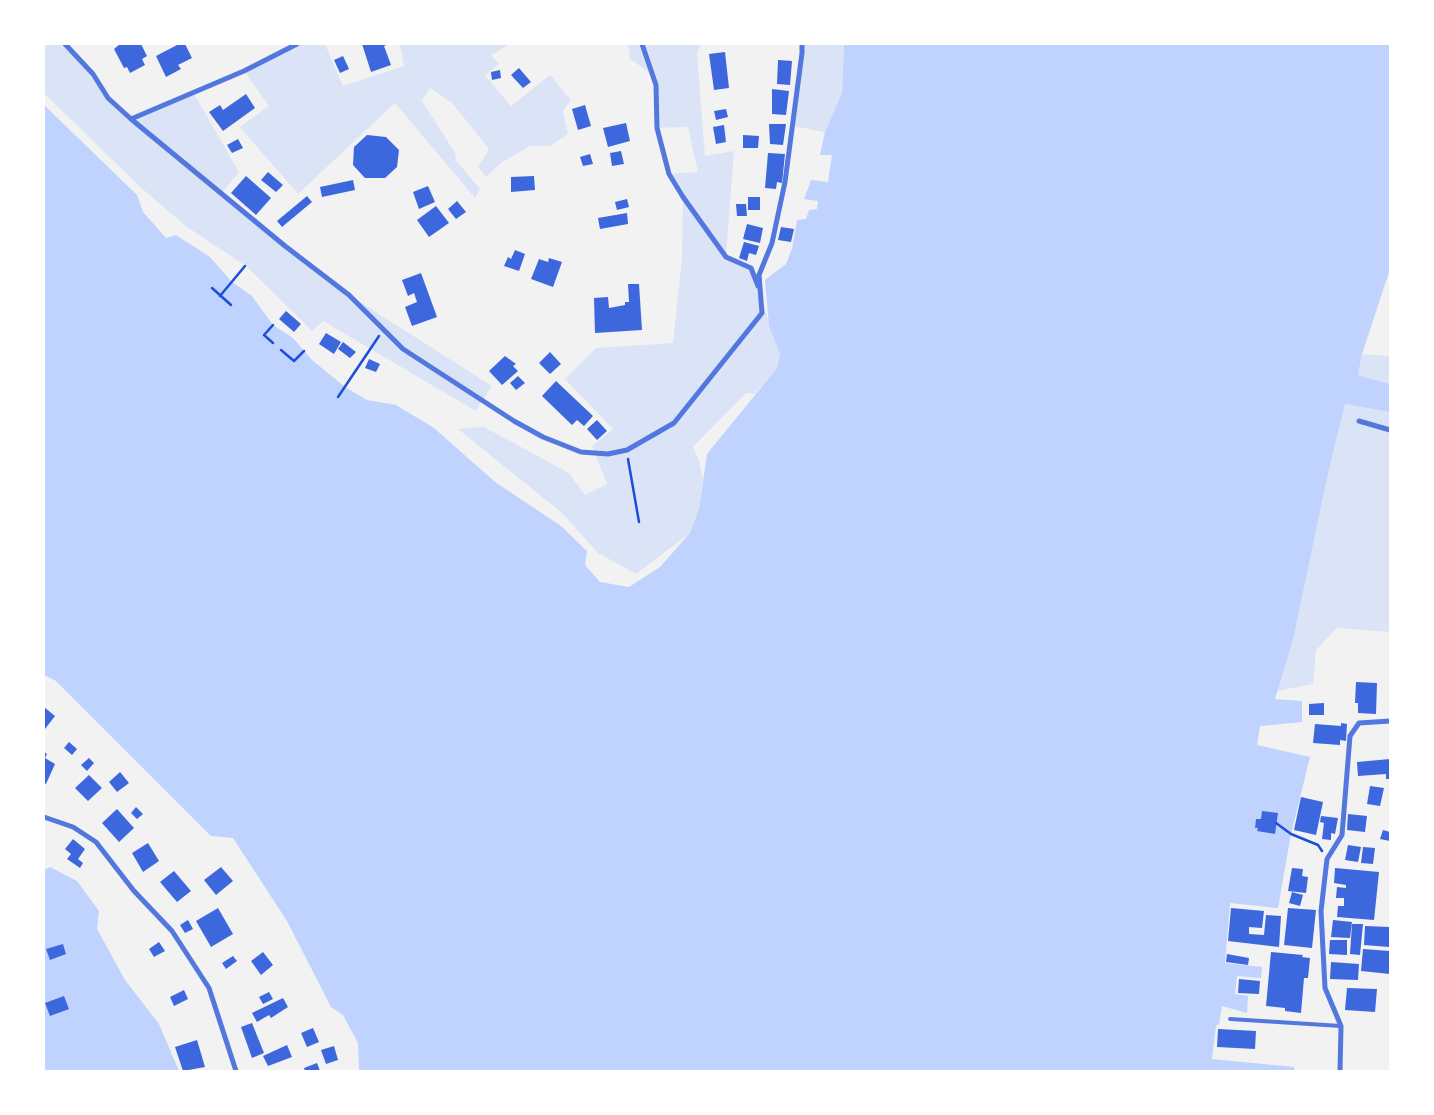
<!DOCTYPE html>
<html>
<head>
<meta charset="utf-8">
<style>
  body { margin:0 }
  #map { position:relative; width:1434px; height:1115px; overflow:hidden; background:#f2f2f2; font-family:Barlow,sans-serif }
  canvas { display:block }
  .frame { position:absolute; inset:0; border:45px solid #fff; pointer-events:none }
</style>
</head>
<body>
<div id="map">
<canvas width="1434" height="1115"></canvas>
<div class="frame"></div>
</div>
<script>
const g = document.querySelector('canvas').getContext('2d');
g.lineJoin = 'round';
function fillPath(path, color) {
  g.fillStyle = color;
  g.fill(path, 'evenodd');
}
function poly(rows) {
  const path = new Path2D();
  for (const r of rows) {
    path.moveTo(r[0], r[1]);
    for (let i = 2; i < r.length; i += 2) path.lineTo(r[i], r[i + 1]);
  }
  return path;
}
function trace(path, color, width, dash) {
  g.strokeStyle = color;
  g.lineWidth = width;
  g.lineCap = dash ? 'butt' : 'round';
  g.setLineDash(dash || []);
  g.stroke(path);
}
const green = poly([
  [44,44,65,44,108,98,131,119,193,92,239,172,222,193,349,295,492,386,476,411,323,321,312,331,246,266,187,227,138,185,44,93],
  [297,44,325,44,343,86,404,66,400,44,510,44,491,55,499,64,485,75,511,106,550,75,571,100,563,111,568,134,550,146,530,146,502,162,486,177,478,167,489,149,452,103,430,88,422,101,455,153,456,160,480,189,475,198,395,103,298,194,240,127,269,106,244,71],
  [628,44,701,44,697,52,705,156,734,151,726,257,751,268,780,354,777,368,755,394,746,393,693,447,699,460,703,480,699,509,690,533,636,574,598,553,562,513,458,429,484,427,569,473,585,495,607,484,592,446,613,429,565,379,596,348,673,343,682,259,683,197,669,174,698,172,688,127,657,128,656,85,652,74,630,59],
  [802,44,844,44,842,93,825,132,792,126],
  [1362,354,1390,356,1390,384,1358,375],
  [1345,404,1390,412,1390,632,1337,628,1316,650,1313,684,1277,691,1293,640,1327,478]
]);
const water = poly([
  [844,44,1390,44,1390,269,1362,354,1358,375,1390,384,1390,412,1345,404,1327,478,1293,640,1275,699,1302,701,1302,722,1260,726,1257,745,1310,757,1291,834,1278,908,1230,903,1225,963,1262,967,1261,978,1237,976,1235,994,1248,996,1247,1013,1222,1006,1219,1024,1216,1026,1212,1059,1294,1067,1294,1071,359,1071,358,1043,343,1015,331,1007,287,921,233,838,211,836,56,681,44,675,44,105,137,195,143,212,166,238,176,235,210,257,232,282,252,296,273,325,293,338,312,360,345,387,367,400,396,405,434,428,495,482,561,526,587,551,585,565,600,582,629,587,660,567,690,533,699,509,707,454,777,368,780,354,769,326,765,280,786,264,792,249,797,220,806,219,809,210,817,209,818,201,804,199,811,180,828,182,832,155,820,155,825,132,842,93],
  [50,867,77,881,99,911,97,929,125,980,159,1024,179,1071,44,1071,44,870]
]);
const building = poly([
  [120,44,141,44,147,56,142,59,145,65,130,73,127,67,124,68,114,49],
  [179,44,185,44,192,58,178,65,181,69,166,77,156,56],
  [362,44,389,44,384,46,391,65,371,72],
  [725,52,729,88,714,90,709,54],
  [343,56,349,69,340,73,334,60],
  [778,60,792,61,790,85,777,84],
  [519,68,531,82,523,88,511,75],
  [500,70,501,78,492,80,491,72],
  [772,89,789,91,786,115,772,114],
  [246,94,255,108,223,131,209,112,220,105,223,110],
  [585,105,591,126,578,130,572,109],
  [726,109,728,117,716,120,714,111],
  [626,123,630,141,608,147,603,128],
  [769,124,786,124,783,145,770,144],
  [724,125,726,142,716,144,713,127],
  [367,135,386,137,399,150,397,167,385,178,365,178,353,165,354,147],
  [743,135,759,136,758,148,743,148],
  [238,139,243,148,232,153,227,145],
  [621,151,624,164,612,166,610,153],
  [768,153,785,154,782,183,777,182,776,189,765,188],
  [590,154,593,164,583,166,580,157],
  [268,172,283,185,276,192,261,180],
  [246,176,271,198,256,215,231,193],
  [534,176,535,190,511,192,511,177],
  [353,180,355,190,322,197,320,187],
  [428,186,435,202,419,209,413,192],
  [307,196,312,202,282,227,277,221],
  [748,197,760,197,760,210,748,210],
  [627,199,629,207,617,210,615,202],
  [457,201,466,212,456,219,448,209],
  [736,204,746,204,747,216,737,216],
  [436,206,449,223,429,237,417,220],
  [627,213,628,224,600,229,598,218],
  [747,224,763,228,760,243,743,239],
  [781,227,794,229,791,242,778,240],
  [744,242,759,246,756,255,749,253,747,261,739,258],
  [515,250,525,254,519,271,504,266,508,257,511,259],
  [549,258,562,262,553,287,531,279,539,259,548,262],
  [421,273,437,317,412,326,405,307,417,302,414,293,408,296,402,280],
  [628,284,639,284,642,330,595,333,594,298,608,297,609,308,625,305,625,302,629,302],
  [286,311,301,324,294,332,279,319],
  [326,333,341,342,334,354,319,344],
  [343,342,356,352,350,358,338,349],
  [550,352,561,364,550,374,539,363],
  [505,356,516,364,513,366,518,371,502,385,489,371],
  [369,359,380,364,376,372,365,368],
  [518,376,525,383,516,390,510,383],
  [556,381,593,416,584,426,577,420,572,425,542,396],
  [597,420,607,431,597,440,587,429],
  [1356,682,1377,683,1376,714,1358,713,1358,703,1355,703],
  [1324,703,1324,715,1309,715,1309,704],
  [44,707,55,716,45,729,44,728],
  [1341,723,1347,724,1346,741,1340,740,1340,745,1313,743,1315,724,1341,726],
  [69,742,77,749,72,755,64,748],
  [44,752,47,754,45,758,55,764,46,784,44,783],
  [89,758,94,763,87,771,81,765],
  [1390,759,1390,779,1386,779,1386,774,1358,776,1357,762],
  [120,772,129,783,117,792,109,782],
  [89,775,102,788,88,801,75,788],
  [1370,786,1384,788,1380,806,1367,804],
  [1301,797,1323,802,1316,835,1294,830],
  [136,807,143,814,137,819,131,813],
  [117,809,134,828,119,842,102,823],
  [1262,811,1278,813,1275,834,1257,831,1258,828,1255,828,1256,819,1261,819],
  [1348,814,1367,816,1365,832,1347,830],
  [1321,816,1338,818,1335,834,1331,833,1331,840,1322,839,1324,823,1320,822],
  [1383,830,1390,832,1390,841,1380,839],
  [73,839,85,849,78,859,83,863,80,868,67,859,71,854,65,849],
  [148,843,159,861,143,872,132,853],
  [1348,845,1361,847,1358,862,1345,860],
  [1363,847,1375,848,1373,864,1361,863],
  [221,867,233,881,216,895,204,880],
  [1292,868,1303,869,1302,876,1308,877,1306,893,1288,891],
  [1335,868,1379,872,1374,920,1337,917,1338,906,1344,906,1344,898,1336,898,1337,887,1346,888,1346,885,1334,883],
  [174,871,191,891,177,902,160,882],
  [1292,892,1303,895,1300,906,1289,903],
  [218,908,233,934,211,947,196,921],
  [1231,908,1264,911,1262,928,1249,927,1249,934,1264,935,1266,915,1281,916,1279,947,1228,941],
  [1288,908,1316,910,1312,948,1284,945],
  [188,920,193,929,185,933,180,925],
  [1333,920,1352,922,1350,938,1331,937],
  [1352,924,1363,924,1360,955,1350,954],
  [1365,926,1390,927,1389,947,1364,945],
  [1330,940,1347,940,1347,955,1329,954],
  [159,942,165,951,154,957,149,949],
  [63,944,66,954,50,960,46,949],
  [1363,949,1390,951,1390,974,1361,971],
  [263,952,273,965,261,975,251,961],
  [1271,952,1303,955,1302,957,1310,958,1308,978,1304,978,1301,1013,1285,1011,1285,1008,1266,1006],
  [1227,954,1249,958,1248,965,1226,962],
  [233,956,237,961,226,969,222,963],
  [1331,962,1359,964,1358,980,1330,979],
  [1239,979,1260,981,1259,994,1238,993],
  [1347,988,1377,989,1375,1012,1345,1010],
  [184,990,188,999,174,1006,170,997],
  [269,992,273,999,263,1004,259,997],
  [64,996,69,1009,50,1016,45,1003],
  [283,998,288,1007,271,1018,269,1015,257,1022,252,1013],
  [252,1023,264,1053,252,1058,241,1027],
  [313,1028,319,1042,307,1047,301,1033],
  [1218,1029,1256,1031,1255,1049,1217,1047],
  [197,1040,205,1067,183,1071,175,1047],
  [287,1045,292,1057,268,1066,263,1056],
  [334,1046,338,1060,326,1064,321,1050],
  [317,1063,320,1071,305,1071,304,1068]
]);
const path = poly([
  [212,288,231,305],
  [220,296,245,266],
  [273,325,264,335,273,343],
  [281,350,294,361,304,351],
  [338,397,379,336],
  [628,459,639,522],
  [1276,823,1291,834,1318,845,1322,851]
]);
const service = poly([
  [1230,1019,1341,1026]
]);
const minor = poly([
  [65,44,93,74,108,98,131,119,285,246,349,295,403,349,514,421,543,437,581,452,608,454,627,450,674,423,762,313,759,275,772,243,785,182,802,53,802,44],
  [642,44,656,85,657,128,669,174,683,197,726,257,751,268,758,286],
  [131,119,244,71,297,44],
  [1359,421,1390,430],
  [44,817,73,827,96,842,134,891,172,931,209,988,236,1071],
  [1340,1071,1341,1026,1325,988,1321,911,1327,859,1342,835,1350,736,1359,723,1390,721]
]);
fillPath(green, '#dbe4f7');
fillPath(water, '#bfd3fe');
fillPath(building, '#3d67dc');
trace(path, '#1d4ed8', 2.5);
trace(service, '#5277de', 4);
trace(minor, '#5277de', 5);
</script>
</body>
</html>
